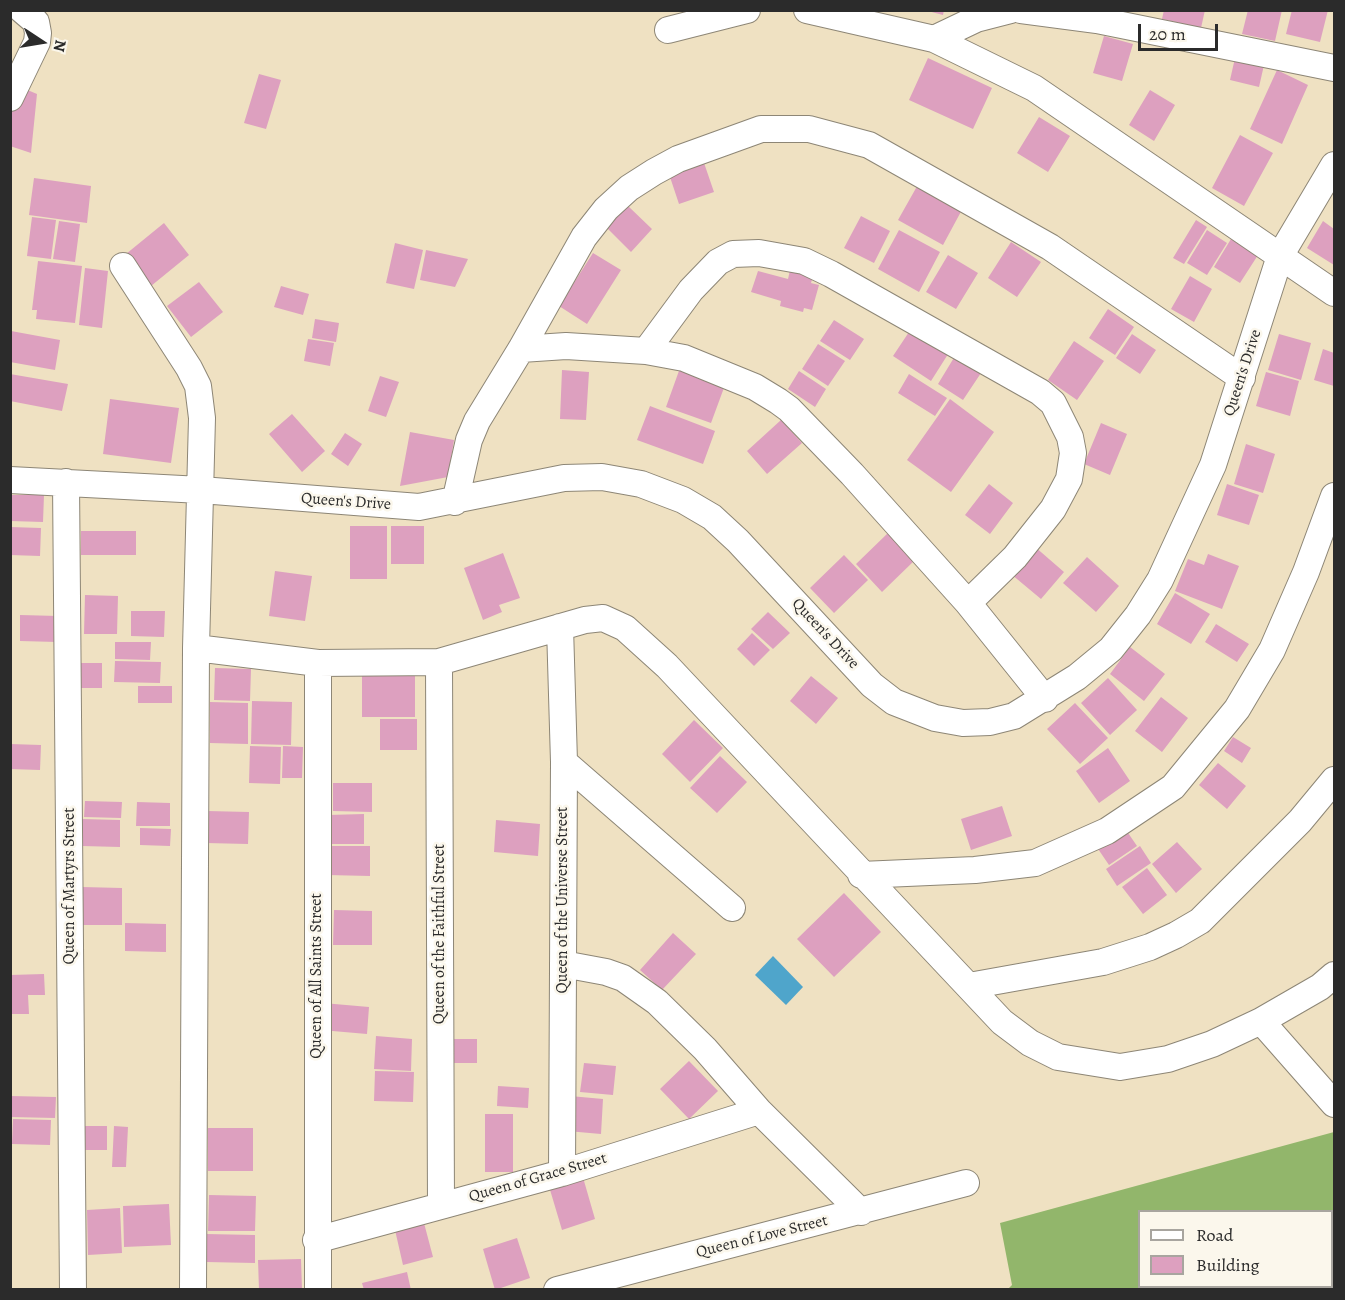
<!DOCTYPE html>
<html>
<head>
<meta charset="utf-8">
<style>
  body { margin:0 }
  #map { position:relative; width:1345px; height:1300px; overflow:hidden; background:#efe1c2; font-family:Alegreya,serif }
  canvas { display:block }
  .frame { position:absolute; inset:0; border:12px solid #2b2b2b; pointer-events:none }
  .legend { position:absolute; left:1138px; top:1210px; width:195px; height:78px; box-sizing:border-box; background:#fbf7ec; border:2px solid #a8a59f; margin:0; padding:8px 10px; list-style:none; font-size:18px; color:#2b2b2b }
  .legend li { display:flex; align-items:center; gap:12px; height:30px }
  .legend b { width:30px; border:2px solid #a8a59f }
  .north { position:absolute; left:12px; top:12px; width:60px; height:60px; -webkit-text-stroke:4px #fbf7ec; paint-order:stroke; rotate:102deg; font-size:16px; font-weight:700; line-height:24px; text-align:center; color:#2b2b2b }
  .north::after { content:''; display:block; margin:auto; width:21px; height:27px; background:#2b2b2b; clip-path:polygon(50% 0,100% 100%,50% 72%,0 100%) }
  .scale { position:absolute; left:1138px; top:24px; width:80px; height:27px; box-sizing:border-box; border:3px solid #2b2b2b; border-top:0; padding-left:8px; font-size:18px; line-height:21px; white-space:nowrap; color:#2b2b2b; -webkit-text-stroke:4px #fbf7ec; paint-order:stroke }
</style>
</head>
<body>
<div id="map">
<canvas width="1345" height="1300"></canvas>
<div class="frame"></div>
<ul class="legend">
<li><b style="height:8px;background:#fff"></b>Road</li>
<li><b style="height:16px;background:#dda0bf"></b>Building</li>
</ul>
<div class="north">N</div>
<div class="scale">20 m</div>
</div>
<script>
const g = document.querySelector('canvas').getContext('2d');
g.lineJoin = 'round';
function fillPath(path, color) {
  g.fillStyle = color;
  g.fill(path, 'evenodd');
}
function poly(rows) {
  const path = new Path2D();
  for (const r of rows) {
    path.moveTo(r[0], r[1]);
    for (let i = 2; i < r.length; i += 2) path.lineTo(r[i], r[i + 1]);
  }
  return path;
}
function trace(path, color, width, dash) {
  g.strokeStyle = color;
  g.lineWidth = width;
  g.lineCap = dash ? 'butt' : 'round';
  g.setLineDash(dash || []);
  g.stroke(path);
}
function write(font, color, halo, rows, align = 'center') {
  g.font = font + ' Alegreya,serif';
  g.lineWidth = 5;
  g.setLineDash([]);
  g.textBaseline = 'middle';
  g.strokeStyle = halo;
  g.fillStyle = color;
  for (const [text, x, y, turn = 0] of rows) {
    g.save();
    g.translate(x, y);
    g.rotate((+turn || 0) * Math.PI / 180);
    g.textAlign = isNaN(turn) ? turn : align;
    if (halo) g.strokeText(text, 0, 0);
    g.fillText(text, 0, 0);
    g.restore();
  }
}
const forest = poly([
  [1334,1132,1334,1289,1008,1289,1012,1285,1000,1223],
  [1140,1212,1332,1212,1332,1286,1140,1286]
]);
const water = poly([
  [773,956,803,987,786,1005,755,975]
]);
const building = poly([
  [924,10,944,10,943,15],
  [1164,10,1205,10,1201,28,1162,19],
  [1248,10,1282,10,1275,41,1242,34],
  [1292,10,1328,10,1320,42,1286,34],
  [1104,36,1133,44,1122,81,1093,73],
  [928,58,992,88,973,129,909,100],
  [1235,58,1264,65,1259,87,1230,80],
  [1277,70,1308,85,1282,144,1250,129],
  [259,74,281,80,266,129,244,123],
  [18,86,37,94,31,153,10,146,10,105],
  [1150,90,1175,105,1154,141,1129,125],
  [1039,117,1070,136,1048,172,1017,153],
  [1240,135,1273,153,1244,206,1212,188],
  [703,160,714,192,679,204,668,171],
  [34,178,91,186,87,223,29,215],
  [920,181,964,206,943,245,898,220],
  [627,205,652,229,631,252,606,227],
  [861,216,890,231,874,263,844,248],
  [32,217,56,220,51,259,27,256],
  [1196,220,1207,227,1184,264,1173,258],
  [59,221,80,224,75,262,53,259],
  [1323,221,1334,229,1334,265,1307,248],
  [164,223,189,255,151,286,126,254],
  [899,230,940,252,919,292,878,269],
  [1207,230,1227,243,1207,275,1187,263],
  [1231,239,1258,255,1240,283,1214,267],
  [1011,242,1041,262,1017,297,988,278],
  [395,243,423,250,414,289,386,283],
  [426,250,468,259,455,287,420,280],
  [593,253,621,270,587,324,559,306],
  [948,255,978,273,956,309,926,292],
  [38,261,82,266,75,323,36,319,37,310,32,310],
  [791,266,814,273,811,283,819,285,812,310,804,308,803,312,780,306,781,301,751,292,758,271,788,279],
  [85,268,108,271,102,328,79,325],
  [1190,276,1212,289,1194,322,1171,309],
  [199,282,223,312,191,337,167,306],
  [281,286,309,294,303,315,274,307],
  [1108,309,1134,327,1115,355,1089,338],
  [315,319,339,323,336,342,312,338],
  [834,320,864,339,850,360,820,341],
  [913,326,950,351,931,381,893,356],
  [11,331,60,340,55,370,10,362],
  [1132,334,1156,350,1140,374,1116,358],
  [1279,334,1311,343,1301,380,1268,370],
  [308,339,334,343,330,366,304,361],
  [1074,341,1104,361,1077,400,1048,380],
  [818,344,845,361,828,386,802,369],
  [1323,349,1334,353,1334,386,1314,380],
  [955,356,981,373,963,400,938,384],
  [680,368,725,385,711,423,666,407],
  [562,370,589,372,586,420,560,419],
  [799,371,826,389,815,407,788,389],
  [1266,372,1299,381,1290,416,1256,406],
  [10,374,68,384,62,411,10,401],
  [909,374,947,398,935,416,898,393],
  [380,376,399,382,386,417,368,411],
  [110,399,179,408,171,463,103,454],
  [950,399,994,432,951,492,907,460],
  [650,406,715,431,703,464,637,440],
  [292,414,325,451,302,472,269,434],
  [781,420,802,443,767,474,747,451],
  [1101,423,1127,434,1110,475,1084,464],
  [410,432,454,440,448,477,400,486],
  [345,433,362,444,348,466,331,454],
  [1246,444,1275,454,1263,493,1234,484],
  [989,484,1013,503,990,534,965,515],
  [1227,484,1259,495,1249,525,1217,515],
  [10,495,44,495,43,522,10,521],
  [350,526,387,526,387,579,350,579],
  [391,526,424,526,424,564,391,564],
  [10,527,41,528,40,556,10,555],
  [81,531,136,531,136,555,81,555],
  [888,533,915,560,882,592,856,564],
  [1034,546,1064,572,1041,599,1011,574],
  [503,553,520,598,499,605,502,612,483,620,464,568],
  [1208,554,1239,566,1222,609,1175,591,1188,559,1204,565],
  [844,555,868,580,834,613,810,588],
  [1087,557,1119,586,1096,612,1063,583],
  [275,571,312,576,305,621,269,616],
  [1175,593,1210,614,1191,644,1157,624],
  [85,595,118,596,117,634,84,634],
  [131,611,165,611,164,637,131,636],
  [768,612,790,633,773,649,751,629],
  [20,615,58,616,57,642,20,641],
  [1216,624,1249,644,1237,662,1205,642],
  [752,633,770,650,754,666,737,649],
  [115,642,151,642,150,660,115,659],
  [1130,647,1165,674,1144,701,1110,674],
  [115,661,161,662,160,683,114,682],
  [79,663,102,663,102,688,72,688],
  [215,668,251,669,250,701,214,700],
  [362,675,415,675,415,717,362,717],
  [811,676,838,698,816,724,790,701],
  [1108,678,1137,710,1110,735,1081,703],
  [138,686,172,686,172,703,138,703],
  [1161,697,1188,718,1162,752,1135,731],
  [252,701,292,702,291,745,251,744],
  [210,702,248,703,248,744,210,743],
  [1075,703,1108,738,1080,764,1047,729],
  [380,719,417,719,417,750,380,750],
  [694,720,723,748,690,782,662,754],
  [1233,737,1251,748,1242,763,1224,751],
  [10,744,41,745,40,770,10,769],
  [250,746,281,747,280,784,249,783],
  [283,746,303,747,302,778,282,778],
  [1108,748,1130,781,1099,803,1076,771],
  [720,756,747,782,717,813,690,788],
  [1218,763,1246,786,1227,809,1199,785],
  [333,783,372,783,372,812,333,811],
  [85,801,122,802,121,818,84,817],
  [137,802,170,803,170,826,136,826],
  [1002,806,1012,836,971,850,961,819],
  [207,811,249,812,248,844,206,843],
  [364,814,364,844,328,844,328,815],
  [82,819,120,820,120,847,82,846],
  [496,820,540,824,538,856,494,852],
  [1124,827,1137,846,1109,865,1096,846],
  [140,828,171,829,170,846,140,845],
  [1177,842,1202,869,1176,893,1152,864],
  [327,846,370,846,370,876,327,875],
  [1140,846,1151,863,1117,886,1106,869],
  [1147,868,1167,895,1143,914,1122,887],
  [82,887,122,888,122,925,81,925],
  [844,893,881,932,834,977,797,939],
  [334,910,372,911,372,945,333,945],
  [125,923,166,924,166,952,125,951],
  [673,933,696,954,662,990,640,970],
  [44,974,45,995,28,995,29,1014,10,1014,10,975],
  [323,1003,369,1007,367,1034,321,1030],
  [376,1036,412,1039,411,1071,374,1069],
  [449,1039,477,1039,477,1063,448,1063],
  [689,1061,718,1091,689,1119,660,1089],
  [584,1063,616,1066,613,1095,580,1092],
  [375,1071,414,1072,413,1102,374,1101],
  [498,1086,529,1088,528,1108,497,1106],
  [10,1096,56,1097,55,1118,10,1117],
  [570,1096,603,1099,601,1134,567,1131],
  [485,1114,513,1114,513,1172,485,1172],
  [13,1119,51,1120,50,1145,12,1144],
  [83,1126,107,1126,107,1150,83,1150],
  [114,1126,128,1127,126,1167,112,1167],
  [208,1128,253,1128,253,1171,208,1171],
  [582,1174,595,1219,562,1230,548,1183],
  [209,1195,256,1196,255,1231,208,1231],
  [169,1204,171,1245,124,1247,123,1206],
  [120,1208,122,1253,88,1255,87,1210],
  [424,1223,433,1257,403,1265,395,1230],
  [206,1234,255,1235,255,1263,206,1262],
  [517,1238,530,1278,495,1290,483,1249],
  [301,1259,302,1290,259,1290,258,1260],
  [407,1272,411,1290,364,1290,362,1283]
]);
const street = poly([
  [807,10,934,39,1034,88,1334,293],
  [1021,10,1097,20,1334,68],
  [668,30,747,10],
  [934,39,976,19,1011,10],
  [10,98,37,42,38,33,36,22,22,10],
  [123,266,189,368,198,386,202,418,196,648,193,1290],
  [521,349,566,346,646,351,684,358,755,387,778,401,789,409,852,474,968,603,1045,699],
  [646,351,691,290,718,262,733,254,759,253,804,261,831,274,1040,392,1053,403,1070,437,1073,453,1069,479,1053,509,1015,557,968,603],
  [10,480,201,490,419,507,564,478,602,477,641,484,683,500,712,517,738,541,872,685,894,702,935,718,963,723,990,722,1014,716,1077,677,1111,649,1138,615,1160,580,1213,465,1280,256,1334,165],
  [66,482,73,1290],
  [455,502,469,440,477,421,521,349,584,237,606,209,629,188,654,172,678,159,761,129,809,129,869,145,1050,247,1242,378],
  [560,627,564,762,562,1173],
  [196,648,318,663,439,662,585,620,603,618,625,628,667,666,1002,1022,1030,1043,1058,1057,1120,1067,1168,1059,1212,1044,1261,1021,1320,987,1334,975],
  [439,662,441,1205],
  [318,663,318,1290],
  [564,762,732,908],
  [861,875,975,870,1035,863,1107,831,1173,787,1237,709,1272,650,1306,572,1334,496],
  [563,964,606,972,623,978,657,1002,705,1049,759,1111,861,1212],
  [969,986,1103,962,1150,947,1176,935,1200,921,1300,821,1334,780],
  [1261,1021,1334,1104],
  [316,1240,562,1173,759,1111],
  [557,1290,966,1183]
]);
const streetNames = [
  ["Queen's Drive",1243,373,-72],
  ["Queen's Drive",346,502,4],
  ["Queen's Drive",825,634,47],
  ["Queen of Martyrs Street",70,886,-90],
  ["Queen of the Universe Street",563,900,-90],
  ["Queen of the Faithful Street",440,934,-90],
  ["Queen of All Saints Street",317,976,-90],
  ["Queen of Grace Street",538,1178,-16],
  ["Queen of Love Street",762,1237,-14]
];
fillPath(forest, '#92b66b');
fillPath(water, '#4fa5cb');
fillPath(building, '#dda0bf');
trace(street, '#8d8676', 28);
trace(street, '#fff', 26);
write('16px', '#2b2b2b', '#fbf7ec', streetNames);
</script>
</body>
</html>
